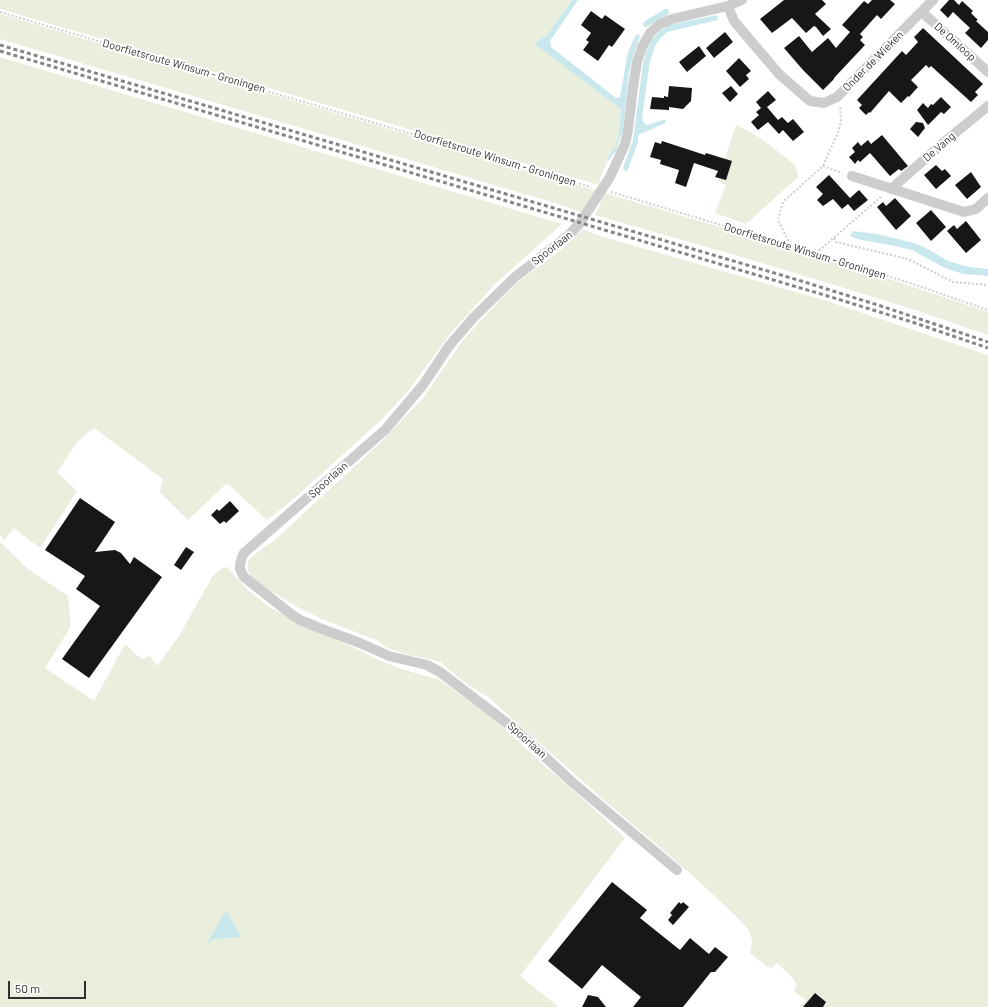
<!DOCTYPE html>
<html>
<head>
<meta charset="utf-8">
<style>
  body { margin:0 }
  #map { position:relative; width:988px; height:1007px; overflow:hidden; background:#fff; font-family:Barlow,sans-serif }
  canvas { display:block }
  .scale { position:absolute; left:8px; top:981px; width:78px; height:18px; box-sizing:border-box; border:2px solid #303030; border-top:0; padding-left:5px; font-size:12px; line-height:14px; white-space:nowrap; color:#303030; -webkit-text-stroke:3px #fff; paint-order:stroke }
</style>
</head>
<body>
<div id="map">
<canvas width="988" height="1007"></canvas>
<div class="scale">50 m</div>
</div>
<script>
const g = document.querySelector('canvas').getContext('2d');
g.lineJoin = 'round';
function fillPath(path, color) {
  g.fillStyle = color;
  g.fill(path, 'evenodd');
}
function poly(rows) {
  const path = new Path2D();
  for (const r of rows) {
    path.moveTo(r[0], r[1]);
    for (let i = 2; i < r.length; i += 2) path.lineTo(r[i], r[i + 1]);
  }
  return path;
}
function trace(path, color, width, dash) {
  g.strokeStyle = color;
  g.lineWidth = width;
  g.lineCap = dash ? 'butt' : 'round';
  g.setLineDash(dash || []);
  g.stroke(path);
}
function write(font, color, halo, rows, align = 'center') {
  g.font = font + ' Barlow,sans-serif';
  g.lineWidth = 4;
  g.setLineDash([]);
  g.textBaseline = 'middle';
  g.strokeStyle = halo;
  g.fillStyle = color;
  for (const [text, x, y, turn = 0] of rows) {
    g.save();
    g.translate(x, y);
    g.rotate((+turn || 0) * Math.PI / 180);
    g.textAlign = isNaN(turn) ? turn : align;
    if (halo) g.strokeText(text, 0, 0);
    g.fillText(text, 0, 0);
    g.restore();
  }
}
const green = poly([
  [0,0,572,0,547,35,539,40,536,44,621,109,618,140,615,148,607,158,608,161,601,175,599,185,0,9],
  [0,14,575,184,597,191,583,213,555,203,0,39],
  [0,57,309,149,562,224,494,285,450,334,409,390,383,418,296,497,267,520,227,483,188,520,160,492,163,479,94,428,78,441,57,472,77,491,40,548,14,528,4,540,0,535],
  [736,125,742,128,762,139,795,165,798,177,746,224,715,213,726,185,718,181],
  [605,193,838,262,988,312,988,335,915,310,838,286,735,255,595,215],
  [583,229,597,235,830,302,988,355,988,1007,800,1007,806,1000,796,993,794,989,797,985,793,978,777,963,771,968,766,966,750,953,752,941,749,930,738,918,692,875,604,800,488,697,468,685,449,670,441,662,409,655,387,648,376,640,322,619,299,608,267,589,252,578,247,568,249,559,278,537,381,442,423,398,463,340,500,300,516,284,562,249],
  [0,542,28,569,68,596,71,626,45,668,94,701,125,644,128,646,136,655,143,659,150,656,157,666,179,636,212,577,221,569,227,567,248,590,269,607,305,626,346,644,377,659,401,669,440,680,496,720,538,760,591,806,625,838,520,976,559,1007,0,1007],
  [226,910,234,938,215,939,222,918]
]);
const water = poly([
  [572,0,578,0,550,41,551,47,616,98,619,98,621,92,628,52,635,37,637,34,640,36,634,53,629,72,623,129,616,151,608,161,606,160,607,158,615,147,618,140,621,109,535,44,537,41,547,35],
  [665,9,668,9,669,14,646,27,644,27,643,24,645,21],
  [717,15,718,20,667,32,659,40,655,46,650,61,642,118,644,123,647,125,662,120,665,120,666,122,663,124,638,135,638,142,628,169,626,172,625,171,623,168,633,140,643,64,646,52,651,41,660,31,669,25],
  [853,231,877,234,914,243,926,248,948,261,969,267,988,269,988,276,963,274,943,267,912,250,900,247,857,239,850,236],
  [226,910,241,936,234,938,215,939,207,944]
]);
const building = poly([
  [784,0,822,0,826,4,815,14,831,29,823,36,816,27,814,26,806,33,792,18,772,33,760,19],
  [872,0,890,0,895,4,881,19,877,15,860,34,863,37,860,40,865,45,834,78,834,79,823,90,803,70,784,48,799,36,812,52,828,38,836,48,850,32,842,25,864,1,868,4],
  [949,0,954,0,959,5,962,1,973,11,971,13,978,20,976,21,988,32,988,40,981,48,965,33,970,28,953,12,948,18,940,10],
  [591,11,602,19,605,15,625,29,612,47,609,45,598,61,583,50,589,42,586,40,591,33,581,25],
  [923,28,983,84,975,92,978,95,971,102,931,66,929,68,926,65,911,80,918,87,909,97,908,96,901,103,889,91,870,113,869,112,866,115,859,108,862,105,857,100,902,51,906,55,918,42,914,37],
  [725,32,733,42,714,58,706,48],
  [699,46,706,56,687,72,679,62],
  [739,58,751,71,746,75,749,79,740,87,726,71],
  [669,86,692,88,691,101,683,109,669,107,669,110,650,109,652,97,664,98,664,96,668,97],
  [731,86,738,94,730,102,722,93],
  [768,91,776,100,767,107,778,120,782,117,788,123,793,119,804,132,793,141,783,130,779,134,768,122,758,130,751,122,759,115,756,112,761,108,756,102],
  [941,97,951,107,944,114,941,112,928,125,917,110,923,103,928,108,931,104,933,105],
  [916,122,923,123,925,128,918,137,910,129],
  [882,135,908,166,901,171,899,169,890,176,870,153,860,162,858,160,855,164,849,157,855,152,852,148,858,142,861,146,868,140,871,144],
  [662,141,705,155,706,153,732,161,726,180,715,177,718,171,694,163,686,187,675,183,679,170,660,164,661,160,650,157,655,142,661,144],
  [936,165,942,171,945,169,951,176,936,189,924,175],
  [971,172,981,187,967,199,955,185],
  [829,175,850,198,859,190,868,200,854,211,848,204,842,209,833,199,823,206,817,200,823,194,816,187],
  [895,198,911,216,896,230,877,207,883,202,886,206],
  [931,210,946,227,931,241,916,223],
  [966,221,981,240,966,253,947,231,954,225,957,229],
  [80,498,115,522,95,552,115,550,121,553,130,564,134,557,162,577,89,678,62,659,100,606,76,589,85,576,45,550],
  [230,501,239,511,226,523,224,521,220,524,211,515,217,509,219,511],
  [186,547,194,552,181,570,174,565],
  [612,882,647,910,640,918,680,950,690,938,709,954,715,947,728,957,715,972,711,972,683,1007,633,1007,641,997,602,965,582,989,548,961],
  [679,902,681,904,683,902,689,907,673,925,668,920,672,915,670,913],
  [815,993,826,1002,823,1007,803,1007],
  [588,995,598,997,606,1007,582,1007]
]);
const path = poly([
  [0,12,591,187],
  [823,166,842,173],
  [611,192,788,245,910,283,988,310],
  [834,238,836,242,908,259,953,282,988,285],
  [788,245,788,240,778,220,781,208,784,201,823,166,837,135,841,122,840,106],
  [816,253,882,196]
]);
const minor = poly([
  [728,6,734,21,779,74,810,101,824,103,837,97,933,0],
  [922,12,988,72],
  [852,176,964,212,976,209,988,198],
  [891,189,943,143,988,106],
  [677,870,572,782,516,730,440,672,427,665,389,656,360,643,322,629,300,620,291,614,244,577,240,569,240,565,242,557,244,553,385,430,423,385,449,346,473,318,514,278,569,235,580,223,610,177,625,144,628,130,633,87,637,62,642,47,650,33,660,24,672,19,728,6,742,0]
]);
const rail = poly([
  [0,45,798,280,884,307,988,342],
  [0,51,831,297,912,322,988,348]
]);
const streetNames = [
  ["De Omloop",955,42,42],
  ["Onder de Wieken",873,61,-45],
  ["Doorfietsroute Winsum - Groningen",184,66,16],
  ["De Vang",939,147,-41],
  ["Doorfietsroute Winsum - Groningen",495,158,17],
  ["Spoorlaan",552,248,-38],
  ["Doorfietsroute Winsum - Groningen",805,251,17],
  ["Spoorlaan",328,480,-42],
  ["Spoorlaan",527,740,42]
];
fillPath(green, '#e9eedd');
fillPath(water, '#c8e8ee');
fillPath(building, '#171717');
trace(path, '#cdcdcd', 2, [2, 2]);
trace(minor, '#cdcdcd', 10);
trace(rail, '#858585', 3, [4, 3]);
write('11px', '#303030', '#fff', streetNames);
</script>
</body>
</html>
